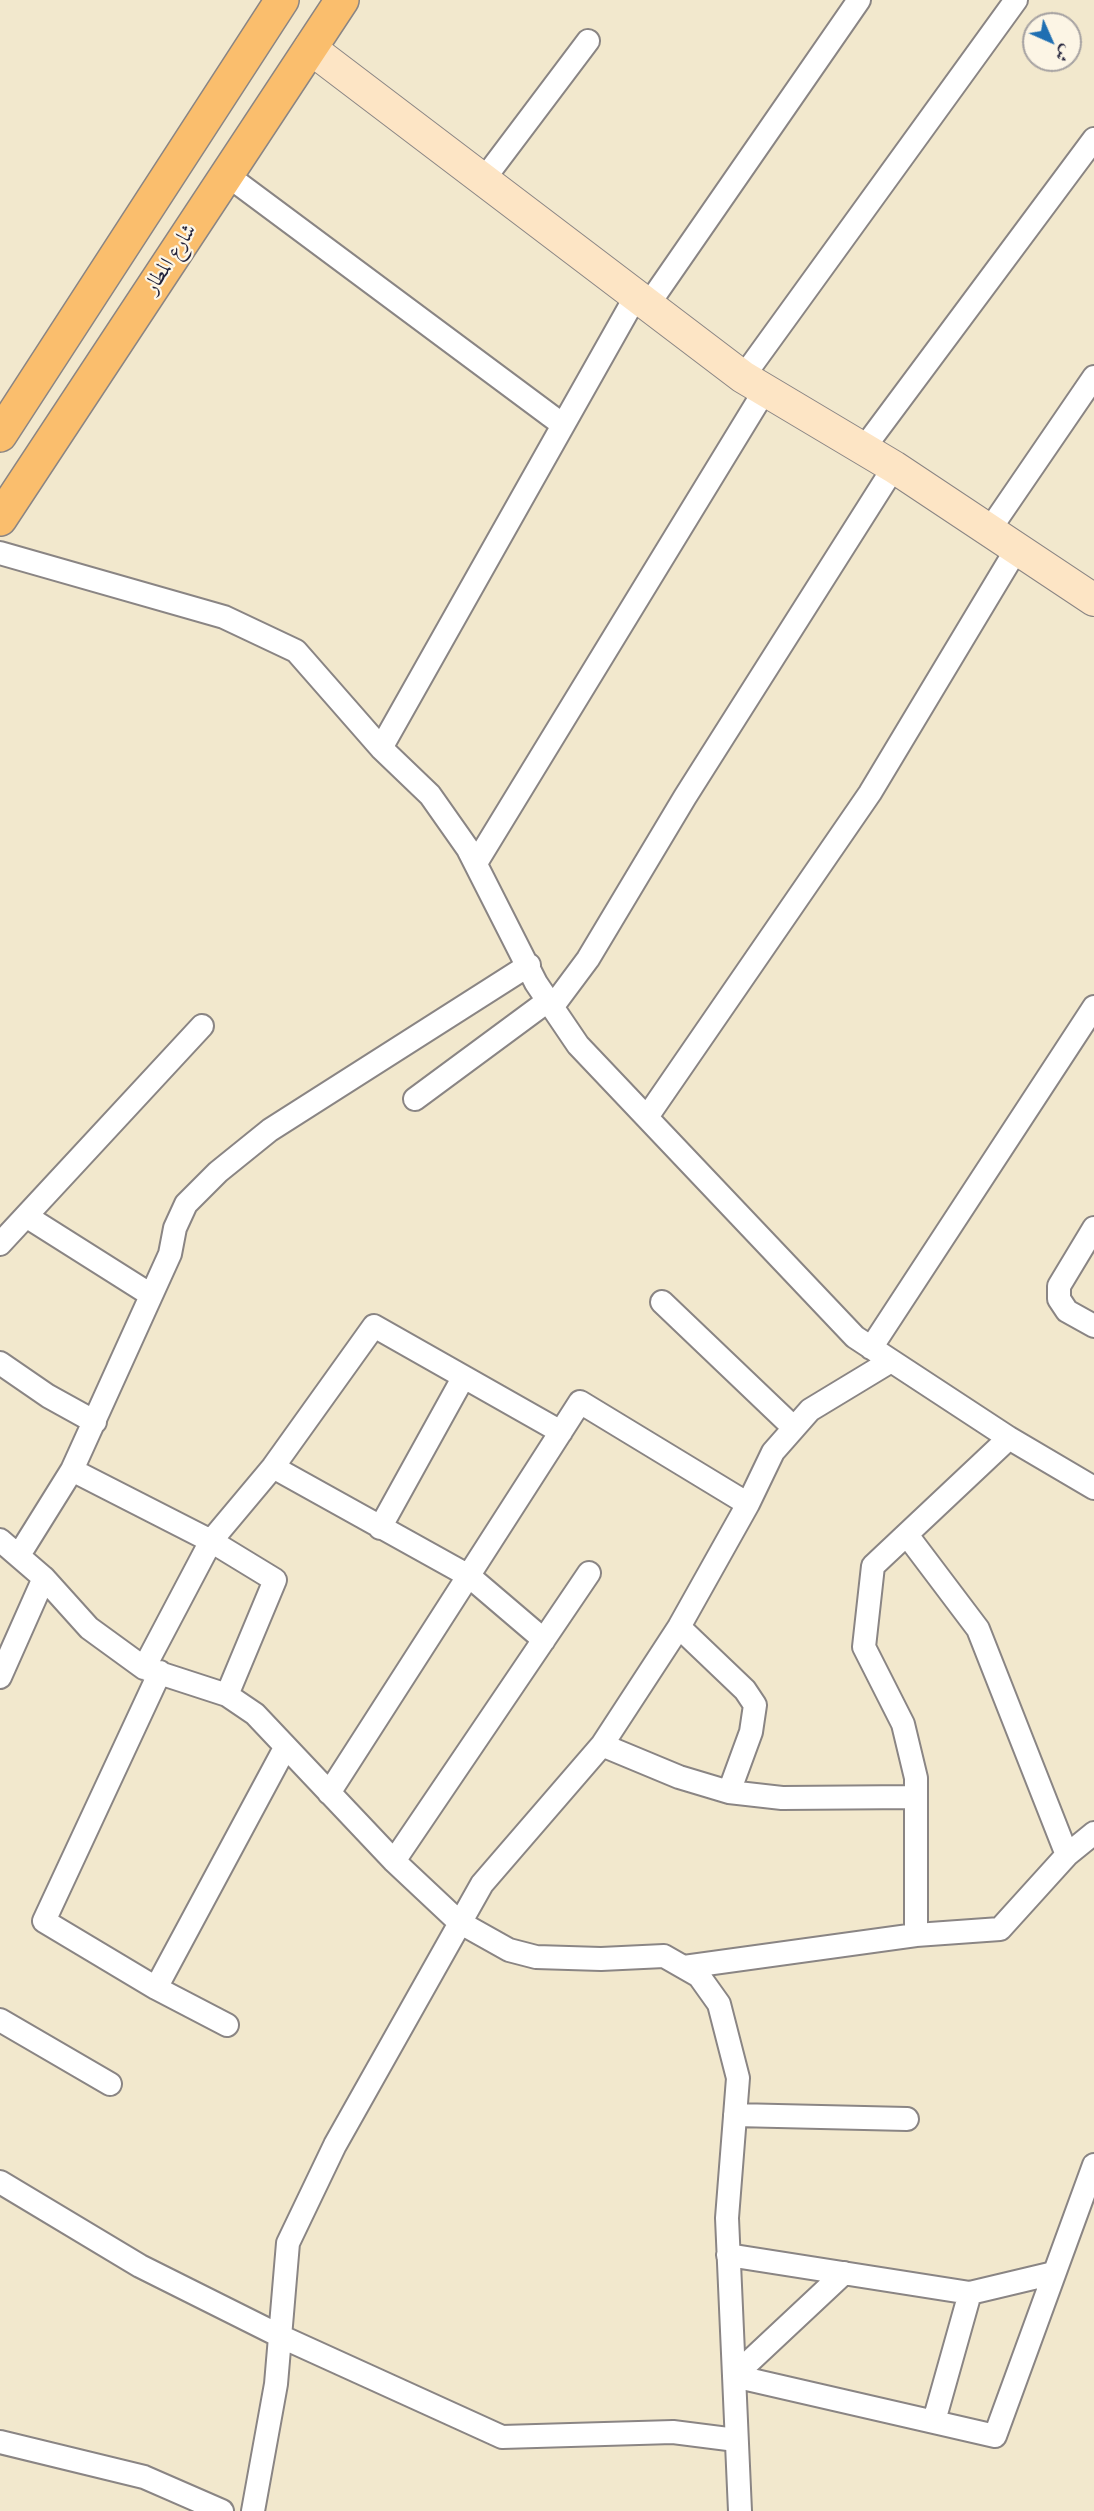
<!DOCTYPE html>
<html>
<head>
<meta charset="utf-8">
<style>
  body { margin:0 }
  #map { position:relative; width:1094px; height:2511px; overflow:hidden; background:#f2e8cd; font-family:"IM FELL Great Primer",Amiri,serif }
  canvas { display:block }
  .north { position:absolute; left:1022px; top:12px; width:60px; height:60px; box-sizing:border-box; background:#fcf5e5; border:2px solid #a5a1a1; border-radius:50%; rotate:135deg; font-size:16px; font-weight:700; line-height:24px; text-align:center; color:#22223b }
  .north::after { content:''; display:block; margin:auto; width:21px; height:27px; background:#1f6fb2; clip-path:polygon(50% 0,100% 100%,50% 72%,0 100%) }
</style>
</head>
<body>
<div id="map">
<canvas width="1094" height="2511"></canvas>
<div class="north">ش</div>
</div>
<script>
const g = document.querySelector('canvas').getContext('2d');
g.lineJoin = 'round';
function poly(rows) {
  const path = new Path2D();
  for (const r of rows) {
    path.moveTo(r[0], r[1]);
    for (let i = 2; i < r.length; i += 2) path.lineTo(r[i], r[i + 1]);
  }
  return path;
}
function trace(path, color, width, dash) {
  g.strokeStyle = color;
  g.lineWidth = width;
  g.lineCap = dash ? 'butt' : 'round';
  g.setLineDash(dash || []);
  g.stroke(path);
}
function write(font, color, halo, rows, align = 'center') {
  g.font = font + ' "IM FELL Great Primer",Amiri,serif';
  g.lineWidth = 4.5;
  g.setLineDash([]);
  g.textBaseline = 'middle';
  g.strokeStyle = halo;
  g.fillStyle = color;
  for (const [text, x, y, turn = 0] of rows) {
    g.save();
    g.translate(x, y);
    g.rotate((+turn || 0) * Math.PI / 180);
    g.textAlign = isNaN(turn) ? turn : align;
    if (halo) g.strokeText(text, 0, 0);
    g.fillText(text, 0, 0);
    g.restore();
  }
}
const street = poly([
  [227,175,563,425],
  [484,179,588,41],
  [648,305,859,0],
  [743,377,1016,0],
  [864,448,1094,139],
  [988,532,1094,377],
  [0,553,224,617,296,651,381,748,430,795,468,849,536,983,578,1045,855,1337,1009,1438,1094,1488],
  [381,748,636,296],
  [476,863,765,390],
  [553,1006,588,959,685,797,894,467],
  [415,1099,549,1000],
  [647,1117,870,793,1016,550],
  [26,1216,151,1295],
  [1094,1228,1059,1286,1059,1299,1067,1311,1094,1326],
  [0,1244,202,1026],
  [662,1302,794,1428],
  [871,1348,1094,1007],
  [0,1363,48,1396,95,1422],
  [273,1467,469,1576,544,1640],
  [72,1470,211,1541,275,1580,227,1695],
  [380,1528,463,1378],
  [0,1540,44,1578,89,1628,144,1668,227,1695,255,1714,394,1861,459,1922,509,1950,536,1957,601,1959,664,1956,699,1976,719,2004,738,2078,727,2218,740,2511],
  [19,1555,72,1470,170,1254,175,1228,186,1204,218,1172,270,1130,529,965],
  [679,1627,745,1690,755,1705,751,1732,729,1792],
  [144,1668,211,1541,273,1467,374,1326,561,1432],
  [160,1672,44,1921,156,1988,227,2025],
  [0,1677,44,1578],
  [602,1745,679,1777,729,1792,782,1798,916,1797],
  [329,1793,580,1402,748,1504],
  [1067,1855,1094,1833],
  [394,1861,589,1573],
  [916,1935,916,1778,903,1724,864,1647,873,1566,1009,1438],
  [684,1967,916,1935,1000,1929,1067,1855,978,1629,907,1535],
  [156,1988,285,1748],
  [0,2020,110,2084],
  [735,2115,907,2119],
  [0,2182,140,2266,282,2337,502,2437,673,2432,736,2440],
  [728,2255,970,2293],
  [734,2376,995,2436,1094,2165],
  [734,2376,844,2273],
  [934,2421,970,2293,1054,2273],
  [0,2442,144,2477,222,2511],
  [253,2511,276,2384,288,2243,335,2145,482,1884,602,1745,679,1627,748,1504,773,1452,810,1410,891,1361]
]);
const secondary = poly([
  [310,48,743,377,894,467,1094,600]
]);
const primary = poly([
  [0,435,282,0],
  [0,519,342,0]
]);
const streetNames = [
  ["شارع المطار",171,259,-57]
];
trace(street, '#8a8584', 26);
trace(secondary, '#8a8584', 34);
trace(primary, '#8a8584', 36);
trace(street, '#fff', 22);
trace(secondary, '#fde5c5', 32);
trace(primary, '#fabe6d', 33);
write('21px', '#22223b', '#fcf5e5', streetNames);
</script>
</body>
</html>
